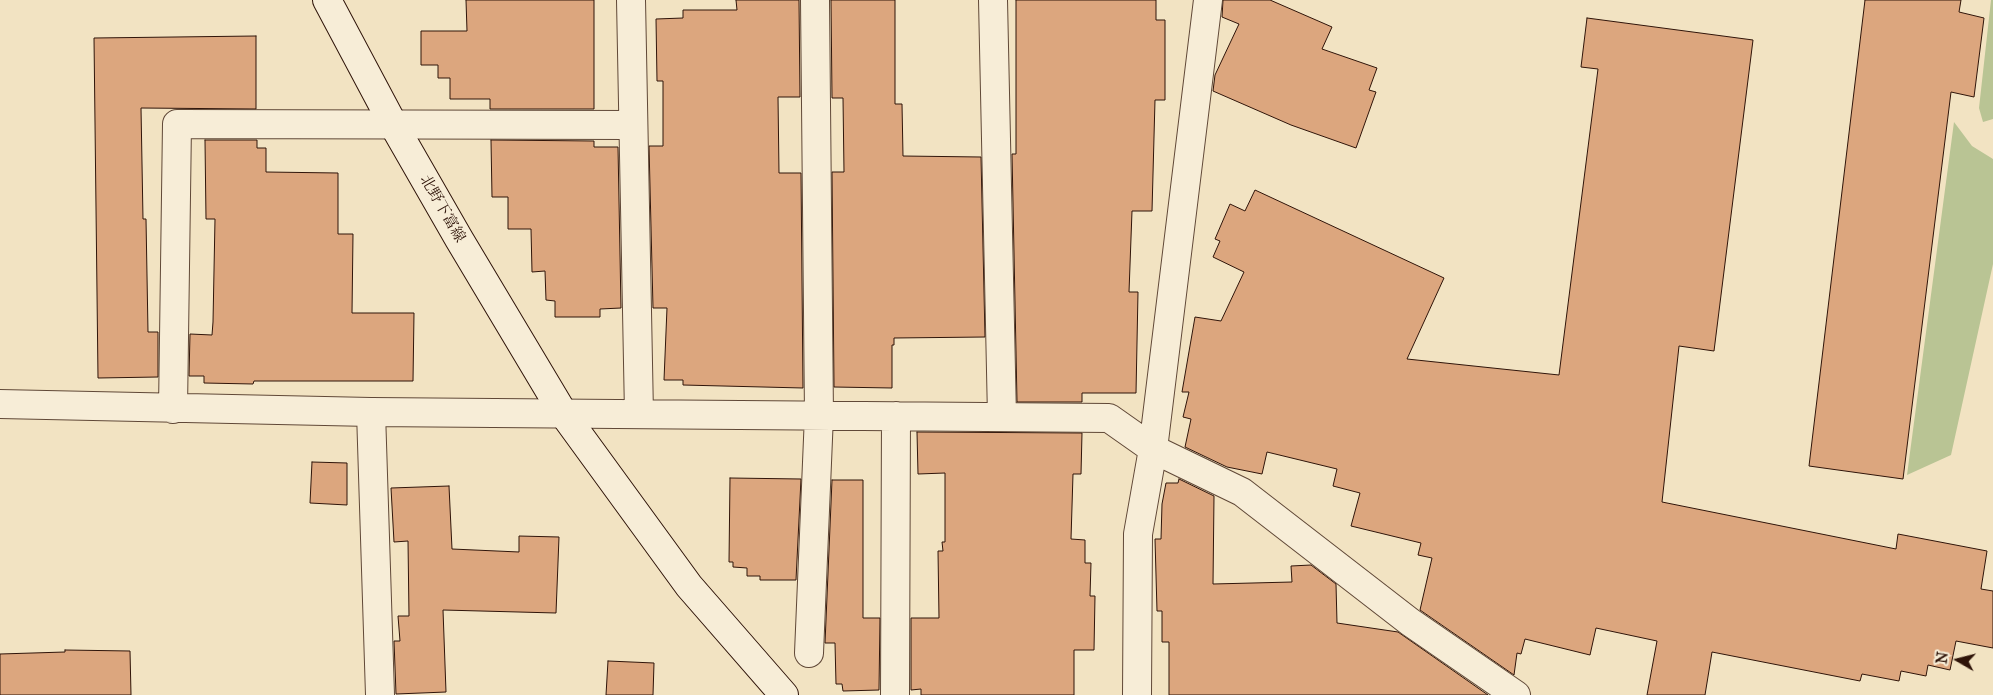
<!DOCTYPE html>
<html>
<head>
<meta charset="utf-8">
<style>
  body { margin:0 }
  #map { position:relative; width:1993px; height:695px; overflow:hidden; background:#f2e3c2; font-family:"IM FELL Great Primer",serif }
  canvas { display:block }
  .north { position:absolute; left:1933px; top:635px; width:50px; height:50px; -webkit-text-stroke:4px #f7edd7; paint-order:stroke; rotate:278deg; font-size:14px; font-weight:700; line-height:20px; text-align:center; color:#2f1409 }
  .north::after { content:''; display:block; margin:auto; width:18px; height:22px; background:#2f1409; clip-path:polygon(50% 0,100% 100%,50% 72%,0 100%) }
</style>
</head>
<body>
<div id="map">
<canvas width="1993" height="695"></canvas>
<div class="north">N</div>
</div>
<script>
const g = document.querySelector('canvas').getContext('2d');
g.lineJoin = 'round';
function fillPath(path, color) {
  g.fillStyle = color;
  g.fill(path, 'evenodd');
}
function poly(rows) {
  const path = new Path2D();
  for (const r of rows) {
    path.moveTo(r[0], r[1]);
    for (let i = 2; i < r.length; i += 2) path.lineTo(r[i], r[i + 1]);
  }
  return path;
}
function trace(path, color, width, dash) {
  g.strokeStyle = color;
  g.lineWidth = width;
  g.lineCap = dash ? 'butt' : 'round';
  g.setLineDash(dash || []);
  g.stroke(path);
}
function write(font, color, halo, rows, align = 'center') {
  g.font = font + ' "IM FELL Great Primer","Noto Serif JP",serif';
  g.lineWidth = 4;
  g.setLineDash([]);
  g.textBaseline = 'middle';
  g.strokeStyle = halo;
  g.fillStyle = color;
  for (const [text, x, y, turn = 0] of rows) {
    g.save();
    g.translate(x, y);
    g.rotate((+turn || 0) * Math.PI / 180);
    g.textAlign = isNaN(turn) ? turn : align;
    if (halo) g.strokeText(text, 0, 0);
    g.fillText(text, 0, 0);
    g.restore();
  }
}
const green = poly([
  [1991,0,1993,0,1993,119,1983,122,1979,108],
  [1954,122,1972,146,1993,159,1993,264,1951,455,1907,475]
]);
const building = poly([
  [466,0,594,0,594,109,490,109,490,99,450,99,450,78,438,78,438,65,421,65,421,31,467,31,466,0],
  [736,0,799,0,800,97,778,97,779,173,801,173,803,388,683,385,683,380,664,380,667,308,653,308,649,146,663,146,663,81,657,81,656,19,683,18,683,10,737,10,736,0],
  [831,0,895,0,895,104,902,104,903,156,981,157,985,337,894,338,894,345,892,345,892,388,834,387,832,172,844,172,843,98,832,98,831,0],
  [1016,0,1156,0,1156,20,1165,20,1165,100,1155,100,1152,211,1132,211,1129,292,1138,292,1136,393,1082,393,1082,402,1017,402,1012,154,1016,154,1016,0],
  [1223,0,1270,0,1332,27,1322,49,1377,68,1369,90,1376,92,1356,148,1291,125,1213,91,1215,75,1239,24,1222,17,1223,0],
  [1865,0,1961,0,1959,12,1984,18,1974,97,1951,92,1903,479,1809,466,1865,0],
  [1587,18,1753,40,1714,351,1679,346,1662,502,1896,549,1898,534,1987,551,1981,589,1993,591,1993,648,1956,641,1950,670,1928,665,1926,676,1901,671,1899,681,1862,674,1860,681,1712,652,1705,695,1647,695,1657,641,1596,628,1590,655,1525,639,1521,654,1517,653,1514,675,1420,610,1432,558,1418,555,1421,543,1351,526,1360,493,1333,486,1337,469,1267,452,1262,474,1227,467,1185,447,1191,419,1183,417,1189,392,1182,392,1195,317,1221,321,1244,272,1213,257,1220,241,1215,239,1230,204,1245,211,1255,190,1444,278,1407,359,1559,375,1598,69,1581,67,1587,18],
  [256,36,256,109,141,108,143,219,146,219,148,332,158,332,158,377,98,378,94,38,256,36],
  [205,140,257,140,257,148,266,148,266,172,338,173,338,234,353,234,352,313,414,313,413,381,254,381,253,384,204,383,204,376,189,376,190,334,212,335,213,322,215,219,206,219,205,140],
  [491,140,594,141,594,147,618,147,621,308,600,309,600,317,555,317,555,301,546,300,545,271,532,272,531,229,508,229,508,197,492,197,491,140],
  [917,432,1082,433,1081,474,1073,474,1071,539,1085,540,1085,563,1091,563,1090,596,1095,596,1094,650,1074,650,1074,695,921,695,921,689,911,690,911,618,939,618,938,551,943,551,942,542,945,542,945,473,918,474,917,432],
  [312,462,347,463,347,505,310,503,312,462],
  [730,478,801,479,796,580,760,580,760,576,747,576,747,568,733,567,733,562,729,562,730,478],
  [1179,479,1214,496,1213,584,1292,582,1291,566,1311,565,1336,584,1337,623,1398,632,1488,695,1169,695,1169,642,1162,642,1162,611,1157,611,1155,539,1161,539,1162,504,1166,483,1178,483,1179,479],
  [832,480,863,480,863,618,880,618,879,690,843,691,842,684,836,684,835,643,825,643,832,480],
  [449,486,452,549,519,552,519,536,559,537,556,613,443,610,446,692,396,694,394,641,400,641,398,616,409,616,408,541,394,542,391,488,449,486],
  [65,650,130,651,131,695,0,695,0,654,65,652,65,650],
  [608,661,654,663,653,695,606,695,608,661]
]);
const street = poly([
  [631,0,639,414],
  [993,0,1002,417],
  [0,404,371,412,1109,418,1153,449,1242,492,1410,622,1516,695],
  [173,409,177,124,633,125],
  [371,412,380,695],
  [809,653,819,415,815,0],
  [895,695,896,416],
  [1137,695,1138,534,1153,449,1208,0]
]);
const secondary = poly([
  [327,0,393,124,459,239,563,413,689,586,784,695]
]);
const streetNames = [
  ["北野下富線",442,209,60]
];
fillPath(green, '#b9c494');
fillPath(building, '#dca67e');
trace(building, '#2f1409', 1);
trace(street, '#604837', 30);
trace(secondary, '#2f1409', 30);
trace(street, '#f7edd7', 28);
trace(secondary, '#f7edd7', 28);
write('15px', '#2f1409', '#f7edd7', streetNames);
</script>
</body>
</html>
